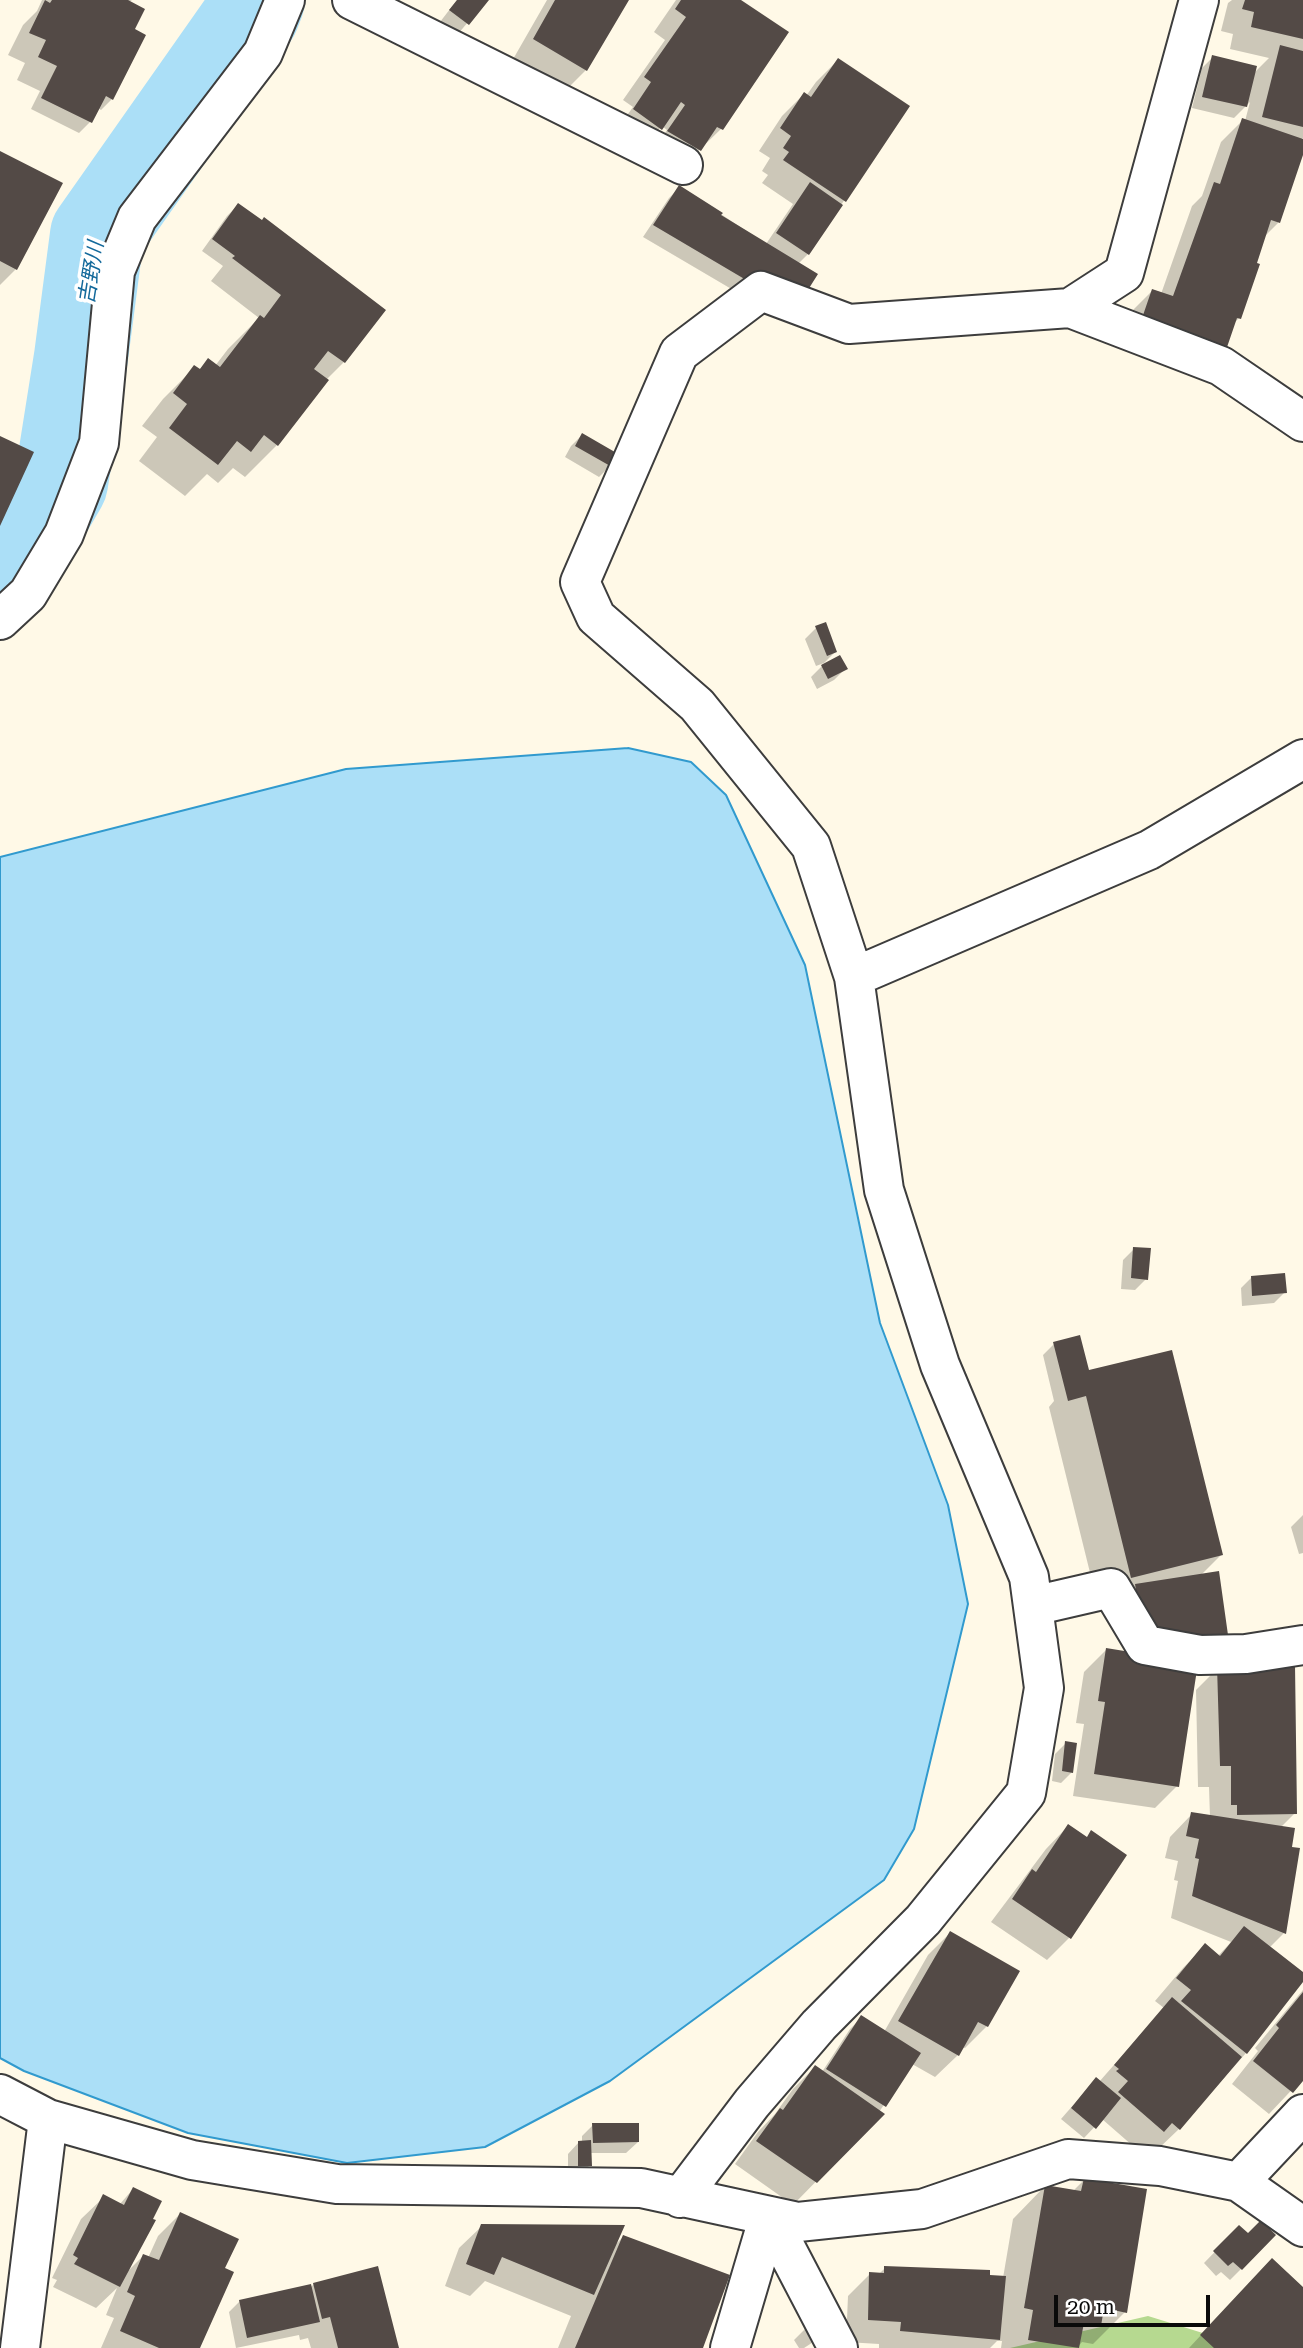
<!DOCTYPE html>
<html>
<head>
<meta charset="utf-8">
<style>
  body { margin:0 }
  #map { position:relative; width:1303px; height:2348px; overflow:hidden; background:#fff9e7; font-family:"Roboto Serif",serif }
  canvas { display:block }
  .scale { position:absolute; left:1054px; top:2295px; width:156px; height:32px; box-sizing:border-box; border:4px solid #0a0a0a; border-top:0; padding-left:9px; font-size:21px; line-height:24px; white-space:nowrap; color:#0a0a0a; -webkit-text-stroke:5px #fff; paint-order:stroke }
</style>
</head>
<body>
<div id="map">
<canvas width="1303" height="2348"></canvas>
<div class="scale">20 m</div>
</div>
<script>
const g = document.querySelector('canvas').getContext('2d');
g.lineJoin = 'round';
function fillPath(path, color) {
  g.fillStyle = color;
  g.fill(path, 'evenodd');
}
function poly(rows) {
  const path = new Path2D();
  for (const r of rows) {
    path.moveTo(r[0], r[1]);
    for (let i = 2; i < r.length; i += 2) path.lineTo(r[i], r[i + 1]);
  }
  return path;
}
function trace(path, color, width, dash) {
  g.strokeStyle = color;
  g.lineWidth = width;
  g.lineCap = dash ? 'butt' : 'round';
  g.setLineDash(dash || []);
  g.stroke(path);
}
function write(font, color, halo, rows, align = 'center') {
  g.font = font + ' "Roboto Serif","Noto Sans JP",serif';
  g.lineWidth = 7;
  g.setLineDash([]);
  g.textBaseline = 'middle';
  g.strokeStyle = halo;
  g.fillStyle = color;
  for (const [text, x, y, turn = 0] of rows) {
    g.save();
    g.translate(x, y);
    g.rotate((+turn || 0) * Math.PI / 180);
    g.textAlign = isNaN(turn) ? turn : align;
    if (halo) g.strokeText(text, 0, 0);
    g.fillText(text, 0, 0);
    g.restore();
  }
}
const forest = poly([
  [1148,2316,1251,2348,1010,2348]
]);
const water = poly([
  [628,748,691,762,726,795,805,965,880,1323,948,1505,968,1604,914,1829,884,1880,610,2081,485,2147,347,2163,188,2133,24,2071,0,2058,0,857,346,769,628,748]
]);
const shadow = poly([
  [42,0,132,0,129,2,132,30,112,99,101,110,98,108,90,122,79,133,31,109,40,91,17,80,25,63,8,55,23,25,37,11],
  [457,0,487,0,457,35,440,22],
  [547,0,628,0,586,70,564,92,512,61],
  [676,0,738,0,787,33,721,129,689,160,658,143,667,130,662,126,649,140,623,121,633,107,623,100,665,40,654,32],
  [1232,0,1303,0,1303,138,1301,140,1303,141,1303,149,1278,223,1264,237,1239,318,1233,324,1224,352,1130,313,1152,291,1161,294,1192,206,1202,196,1221,142,1243,120,1245,121,1250,102,1234,118,1192,108,1202,68,1213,57,1253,74,1269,58,1230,49,1233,34,1221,31,1228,3],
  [838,60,907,107,808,254,798,264,745,297,643,237,669,198,680,187,766,244,793,204,762,183,768,175,762,171,770,158,759,151,782,116,804,94,806,96,816,82],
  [0,153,16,269,0,285],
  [238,205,383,311,344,362,326,380,277,445,245,477,233,468,218,483,207,474,185,496,139,461,157,437,142,426,163,399,195,367,199,370,208,360,215,366,228,349,259,318,211,281,223,266,202,251,227,216],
  [582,435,610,466,599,477,565,457,571,446],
  [816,628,835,652,824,663,816,666,805,639],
  [823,665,845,669,834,680,817,689,811,677],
  [1134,1249,1146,1279,1135,1290,1121,1289,1123,1260],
  [1252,1277,1285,1292,1274,1303,1242,1306,1241,1288],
  [1054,1344,1087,1370,1221,1555,1200,1576,1175,1660,1177,1786,1155,1808,1073,1796,1084,1724,1076,1723,1084,1672,1106,1650,1146,1656,1113,1606,1099,1609,1049,1407,1054,1401,1043,1355],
  [1303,1515,1303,1553,1299,1554,1291,1527],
  [1218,1668,1295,1813,1281,1827,1284,1933,1269,1948,1303,1975,1303,1979,1246,2053,1179,2129,1156,2151,1149,2145,1141,2153,1102,2119,1084,2138,1061,2119,1096,2079,1099,2082,1164,2008,1155,2001,1183,1968,1205,1946,1218,1956,1231,1942,1171,1918,1178,1881,1174,1880,1178,1861,1165,1858,1170,1837,1192,1814,1210,1817,1209,1787,1198,1787,1196,1690],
  [1066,1743,1072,1772,1061,1783,1052,1781,1055,1754],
  [1068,1826,1069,1938,1047,1960,991,1922,1046,1849],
  [950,1933,987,2026,965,2048,962,2047,958,2055,935,2077,912,2064,879,2112,882,2114,793,2205,735,2164,758,2132,775,2114,793,2089,815,2067,822,2072,850,2029,861,2018,884,2032,928,1955],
  [1303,1990,1303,2078,1269,2114,1232,2084,1258,2051,1255,2048],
  [593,2125,638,2142,626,2153,590,2153,590,2165,579,2176,568,2176,568,2154,579,2142,582,2142,582,2136],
  [1084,2180,1125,2312,1093,2344,1082,2342,1077,2348,1001,2348,1002,2341,997,2341,990,2348,879,2348,879,2344,846,2342,848,2296,870,2274,879,2274,885,2268,1003,2278,1013,2219,1045,2186,1073,2191],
  [133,2189,127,2272,143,2256,148,2258,158,2236,180,2214,198,2348,101,2348,114,2318,106,2315,117,2288,96,2308,53,2287,57,2280,52,2278,81,2219,104,2197,120,2204],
  [482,2226,615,2245,623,2237,701,2348,558,2348,571,2316,485,2281,470,2296,445,2286,459,2248],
  [1239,2227,1247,2236,1274,2236,1230,2280,1221,2272,1216,2276,1204,2263],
  [314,2284,397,2348,311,2348,308,2338,300,2340,299,2335,236,2348,229,2312,240,2301,310,2288],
  [1303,2290,1303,2348,1189,2348,1240,2293],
  [825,2315,821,2337,804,2348,799,2348,794,2340,805,2329]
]);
const river = poly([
  [0,572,19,555,61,483,81,357,97,235,253,13,258,0]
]);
const building = poly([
  [45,0,50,3,52,0,128,0,145,9,135,29,146,35,113,100,106,96,92,123,41,98,57,66,38,57,46,40,29,33],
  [457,0,489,0,469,25,449,10],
  [555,0,629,0,587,71,533,39],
  [681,0,741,0,789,32,723,130,717,127,701,151,667,131,685,105,681,102,662,130,633,109,651,82,644,77,686,17,675,9],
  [1245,0,1303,0,1303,39,1251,27,1254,12,1242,9],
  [1280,45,1303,51,1303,127,1262,117],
  [1212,55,1257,66,1247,107,1202,97],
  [838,58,910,106,846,202,783,160,789,152,783,148,791,136,780,128,804,92,811,97],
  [1242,118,1303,139,1303,155,1280,223,1271,220,1257,263,1260,264,1241,319,1237,318,1225,353,1140,324,1152,289,1173,296,1214,182,1220,184],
  [0,151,63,183,17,270,0,261],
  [810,182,843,205,809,255,776,233],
  [679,185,723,213,721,215,818,274,806,293,758,287,653,225],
  [238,203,262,220,264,217,386,310,345,363,328,351,314,369,329,380,278,446,264,435,251,452,237,441,218,465,169,428,187,404,173,393,194,365,200,369,208,358,220,367,260,315,264,318,281,295,232,258,235,256,212,239],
  [582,433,620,455,612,467,575,446],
  [0,436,34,452,0,526],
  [826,622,837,652,827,656,815,626],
  [840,655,848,669,828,679,821,665],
  [1133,1247,1151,1248,1148,1280,1131,1278],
  [1285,1273,1287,1293,1252,1296,1251,1276],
  [1080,1335,1089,1370,1172,1350,1223,1555,1131,1578,1086,1396,1068,1401,1053,1342],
  [1219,1571,1228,1635,1174,1641,1150,1625,1139,1609,1135,1584],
  [1106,1648,1198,1663,1179,1787,1094,1774,1105,1702,1098,1701],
  [1295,1665,1297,1814,1237,1815,1237,1805,1231,1805,1231,1766,1220,1766,1217,1666],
  [1065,1741,1077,1743,1073,1773,1062,1771],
  [1191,1812,1295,1828,1292,1847,1300,1848,1286,1934,1192,1896,1199,1859,1195,1858,1199,1839,1186,1836],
  [1068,1824,1087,1837,1091,1830,1127,1855,1071,1939,1012,1899,1032,1869,1036,1872],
  [1244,1926,1303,1972,1303,1982,1247,2054,1181,2001,1191,1990,1176,1978,1205,1943,1220,1956],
  [950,1931,1020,1971,988,2027,978,2022,959,2056,898,2021],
  [1303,1992,1303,2081,1293,2093,1253,2061,1279,2028,1276,2025],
  [1172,1997,1242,2057,1180,2130,1172,2123,1164,2132,1118,2092,1128,2081,1116,2071,1119,2069,1114,2065],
  [861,2015,921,2053,886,2107,826,2069],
  [815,2065,885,2114,817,2183,756,2141,780,2108,783,2110],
  [1096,2077,1121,2098,1096,2129,1071,2108],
  [592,2123,639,2123,639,2142,593,2143],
  [591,2140,592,2166,578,2166,578,2141],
  [1084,2178,1147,2189,1127,2313,1104,2308,1101,2326,1084,2323,1079,2348,1028,2340,1033,2310,1024,2308,1045,2185,1081,2191],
  [133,2187,162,2201,153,2219,156,2220,120,2287,74,2264,78,2258,73,2255,103,2194,124,2205],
  [180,2212,239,2239,225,2268,234,2272,200,2348,159,2348,120,2331,135,2296,127,2292,143,2254,159,2260],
  [1261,2220,1276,2235,1242,2270,1233,2262,1228,2266,1213,2251,1239,2225,1248,2233],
  [481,2224,625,2225,594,2295,502,2257,494,2275,466,2264],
  [623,2235,730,2275,703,2348,575,2348],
  [1272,2258,1303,2287,1303,2348,1214,2348,1200,2335],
  [378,2266,399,2348,338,2348,330,2317,322,2319,313,2283],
  [884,2266,990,2270,990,2275,1006,2276,1000,2340,900,2331,901,2322,868,2320,869,2272,884,2273],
  [311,2284,320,2322,247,2338,239,2300]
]);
const minor = poly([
  [352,0,683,165],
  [1070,308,1124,273,1199,0],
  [0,620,28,594,64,534,99,443,115,271,137,218,263,53,285,0],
  [854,977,1149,850,1303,759],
  [1033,1606,1111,1588,1145,1645,1200,1655,1246,1654,1303,1645],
  [0,2094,48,2119,192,2160,337,2184,641,2188,798,2222,922,2209,1068,2159,1160,2166,1239,2182,1303,2227],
  [1239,2182,1303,2114],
  [680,2198,752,2103,819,2025,923,1920,1026,1793,1044,1688,1029,1577,940,1365,884,1190,854,977,811,846,697,705,596,617,580,582,679,353,761,291,849,324,1070,308,1221,366,1303,422],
  [769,2216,838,2348],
  [20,2348,48,2119],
  [730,2348,769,2216]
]);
const waterNames = [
  ["吉野川",92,273,-81]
];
fillPath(forest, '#b6d990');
fillPath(water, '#abdff7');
trace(water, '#319ace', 2);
fillPath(shadow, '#0003');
trace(river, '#abdff7', 94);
fillPath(building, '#534a46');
trace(minor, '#3d3d3d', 42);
trace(minor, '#fff', 38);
write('italic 21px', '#13699b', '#fff', waterNames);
</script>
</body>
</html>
